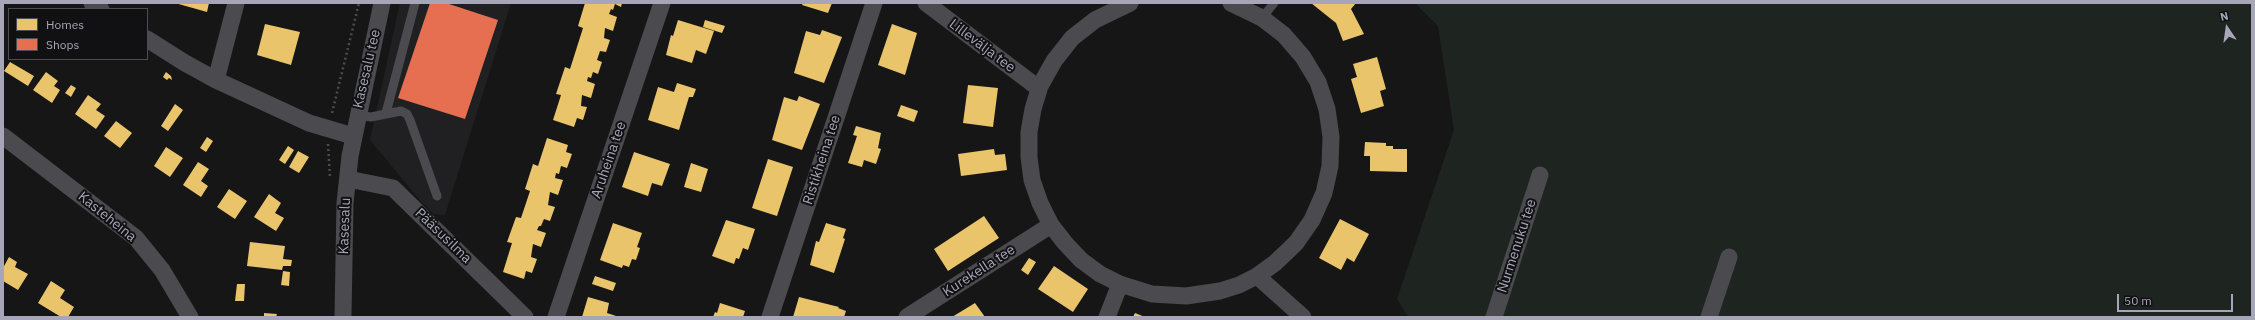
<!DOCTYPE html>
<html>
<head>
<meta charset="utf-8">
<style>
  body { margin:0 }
  #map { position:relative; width:2255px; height:320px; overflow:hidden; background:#161616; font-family:"IBM Plex Sans",sans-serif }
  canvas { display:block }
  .frame { position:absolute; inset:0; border:4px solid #a6a6b8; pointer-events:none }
  .legend { position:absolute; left:8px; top:8px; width:140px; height:52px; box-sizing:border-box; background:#111012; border:1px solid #4d4c54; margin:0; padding:5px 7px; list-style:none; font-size:12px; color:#a6a6b8 }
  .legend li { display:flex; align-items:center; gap:8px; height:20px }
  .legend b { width:20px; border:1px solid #4d4c54 }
  .north { position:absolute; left:2207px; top:8px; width:40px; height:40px; -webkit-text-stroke:3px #111012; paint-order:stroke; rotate:347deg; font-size:11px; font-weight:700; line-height:16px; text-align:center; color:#a6a6b8 }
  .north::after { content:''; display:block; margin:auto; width:14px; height:18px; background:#a6a6b8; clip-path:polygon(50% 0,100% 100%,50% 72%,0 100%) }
  .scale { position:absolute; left:2117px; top:294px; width:116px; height:18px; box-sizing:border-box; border:2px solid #a6a6b8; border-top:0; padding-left:5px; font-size:12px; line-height:14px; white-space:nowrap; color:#a6a6b8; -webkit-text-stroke:3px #111012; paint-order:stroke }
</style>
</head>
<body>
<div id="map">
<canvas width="2255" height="320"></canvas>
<div class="frame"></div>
<ul class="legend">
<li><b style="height:11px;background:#e9c46a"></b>Homes</li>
<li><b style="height:11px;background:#e76f51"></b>Shops</li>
</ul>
<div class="north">N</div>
<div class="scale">50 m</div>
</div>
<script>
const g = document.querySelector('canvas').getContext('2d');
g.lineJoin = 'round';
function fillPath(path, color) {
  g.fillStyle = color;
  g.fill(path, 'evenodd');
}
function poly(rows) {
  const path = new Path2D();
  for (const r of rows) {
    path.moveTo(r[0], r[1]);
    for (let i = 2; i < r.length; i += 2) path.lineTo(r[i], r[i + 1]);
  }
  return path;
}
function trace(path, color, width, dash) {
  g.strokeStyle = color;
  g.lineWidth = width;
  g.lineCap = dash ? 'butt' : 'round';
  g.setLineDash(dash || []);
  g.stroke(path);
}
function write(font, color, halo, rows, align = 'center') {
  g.font = font + ' "IBM Plex Sans",sans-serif';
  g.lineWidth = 4;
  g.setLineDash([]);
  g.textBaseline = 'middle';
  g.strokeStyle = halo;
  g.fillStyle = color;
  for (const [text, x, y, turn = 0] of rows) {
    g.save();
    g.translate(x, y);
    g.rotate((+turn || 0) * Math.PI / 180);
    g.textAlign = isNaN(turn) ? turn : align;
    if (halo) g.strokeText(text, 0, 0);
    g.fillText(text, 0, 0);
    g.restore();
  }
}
const built = poly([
  [400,3,511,3,445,215,434,214,423,204,370,140]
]);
const green = poly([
  [1415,3,2252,3,2252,317,1408,317,1397,299,1454,130,1438,26]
]);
const homes = poly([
  [175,3,209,3,207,12],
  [585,3,622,3,621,7,615,4,613,10,611,9,609,14,617,17,613,31,605,28,604,38,610,40,606,52,600,51,597,60,602,62,598,74,593,72,591,78,588,77,587,81,595,84,591,98,582,95,581,106,587,107,583,120,577,118,574,127,553,120,561,95,556,94,565,67,570,69,583,28,578,26],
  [803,3,832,3,828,13,802,5],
  [1311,3,1356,3,1351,9,1364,34,1343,41,1336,23],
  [678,20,714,31,706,54,696,50,692,63,666,55,671,35,673,36],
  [705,20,725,26,722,33,703,27],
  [265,24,300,32,291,65,257,55],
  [892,24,917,33,905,75,878,65],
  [822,30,842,37,824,83,794,73,806,31,820,35],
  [1377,57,1386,89,1380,91,1384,106,1361,113,1351,79,1357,77,1353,64],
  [10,62,34,76,28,86,4,71],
  [46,72,58,81,54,86,60,90,52,103,33,90],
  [166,72,171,76,172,80,169,78,167,80,163,77],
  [677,83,696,89,693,97,689,97,679,130,648,120,658,87,674,92],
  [71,85,76,88,71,97,65,93],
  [968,85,998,88,993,127,963,123],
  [88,95,101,104,96,110,105,116,96,129,75,114],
  [799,96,820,104,802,150,772,140,784,97,797,101],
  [175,104,183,110,168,131,161,126],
  [901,105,918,111,914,122,897,116],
  [116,121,132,133,120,148,104,136],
  [856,126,881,133,878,148,881,149,876,164,864,160,862,167,848,163,857,136,853,135],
  [207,137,213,141,206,152,200,148],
  [547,138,568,145,566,152,572,154,567,168,561,166,559,174,556,173,555,178,563,180,558,195,550,192,548,205,555,207,550,221,544,219,541,226,539,226,537,230,546,233,541,247,533,244,531,257,537,259,532,273,526,271,524,279,503,272,512,243,507,242,516,217,521,218,530,191,525,189,533,164,538,166],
  [1365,142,1386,143,1386,146,1393,146,1393,149,1407,149,1407,172,1370,171,1370,156,1364,156],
  [288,146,294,150,285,164,279,160],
  [166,147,183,158,170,177,154,166],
  [994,149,995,155,1005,154,1007,170,961,176,958,154],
  [298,151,309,157,299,173,289,167],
  [634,152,670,164,662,186,652,183,648,196,622,187],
  [768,159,793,167,777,216,752,208],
  [198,162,209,169,201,181,208,186,201,197,183,185],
  [691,163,708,169,701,192,684,187],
  [229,189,247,201,235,219,217,207],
  [269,194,281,203,275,213,284,218,276,231,254,217],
  [984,216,999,238,948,271,934,249],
  [1340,219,1369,234,1354,262,1347,258,1341,270,1319,258],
  [726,220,755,229,748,250,743,248,739,259,736,258,734,264,712,256],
  [613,223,642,233,637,247,640,248,636,260,632,259,629,267,623,265,622,268,600,260],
  [826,223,846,229,843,238,845,239,834,273,810,265,816,241,819,242],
  [250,242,285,246,283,259,292,260,291,266,283,266,282,270,247,266],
  [9,257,17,262,15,267,28,274,18,290,3,281,3,268],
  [1029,258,1036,262,1028,275,1021,270],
  [1054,266,1088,289,1073,312,1038,289],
  [283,271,290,272,289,286,281,285],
  [595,276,616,283,613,291,592,284],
  [51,281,65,290,60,298,74,307,68,317,61,317,38,303],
  [237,284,245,284,244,301,235,301],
  [588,297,609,303,607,313,619,317,582,317],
  [799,297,839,307,838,308,846,311,844,317,793,317],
  [720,303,745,311,743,317,713,317,715,312,717,313],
  [975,303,985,317,952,317],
  [264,313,277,314,276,317,264,317],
  [1135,313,1145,317,1133,317]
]);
const shops = poly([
  [430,3,446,3,498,20,465,119,398,98]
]);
const path = poly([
  [332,113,359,3],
  [328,144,330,177]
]);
const lane = poly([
  [1262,18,1274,3],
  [386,113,415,3],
  [357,115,371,117,401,111,407,114,410,120,437,196]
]);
const street = poly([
  [92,3,101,9],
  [926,3,1033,84,1040,86],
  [1130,3,1095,20,1072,38,1054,61,1040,86,1033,109,1029,132,1029,157,1032,180,1040,203,1051,225,1065,243,1081,260,1100,274,1120,284,1152,294,1186,296,1220,291,1239,285,1257,276,1275,263,1296,243,1312,220,1324,193,1330,166,1331,137,1327,109,1318,82,1303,57,1284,35,1262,18,1231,3],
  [147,39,185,63,216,80,309,123,353,136],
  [216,80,236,3],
  [3,136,136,238,162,270,190,317],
  [348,179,393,188,525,317],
  [1257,276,1303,317],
  [343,317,345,203,350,156,382,3],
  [556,317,662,3],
  [770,317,874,3],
  [907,317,1051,225],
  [1107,317,1120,284],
  [1494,317,1540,175],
  [1709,317,1729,257]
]);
const streetNames = [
  ["Lillevälja tee",982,46,37],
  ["Kasesalu tee",367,69,-77],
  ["Aruheina tee",609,160,-71],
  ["Ristikheina tee",822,160,-72],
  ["Kasteheina",107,217,39],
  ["Kasesalu",345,226,-88],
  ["Pääsusilma",443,236,44],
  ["Nurmenuku tee",1517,246,-72],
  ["Kurekella tee",979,271,-33]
];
fillPath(built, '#202022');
fillPath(green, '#1e2520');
fillPath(homes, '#e9c46a');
fillPath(shops, '#e76f51');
trace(path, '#4c4c51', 2.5, [2, 3]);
trace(lane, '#4a4a4f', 9);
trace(street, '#4a4a4f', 17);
write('14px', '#a6a6b8', '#111012', streetNames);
</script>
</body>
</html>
